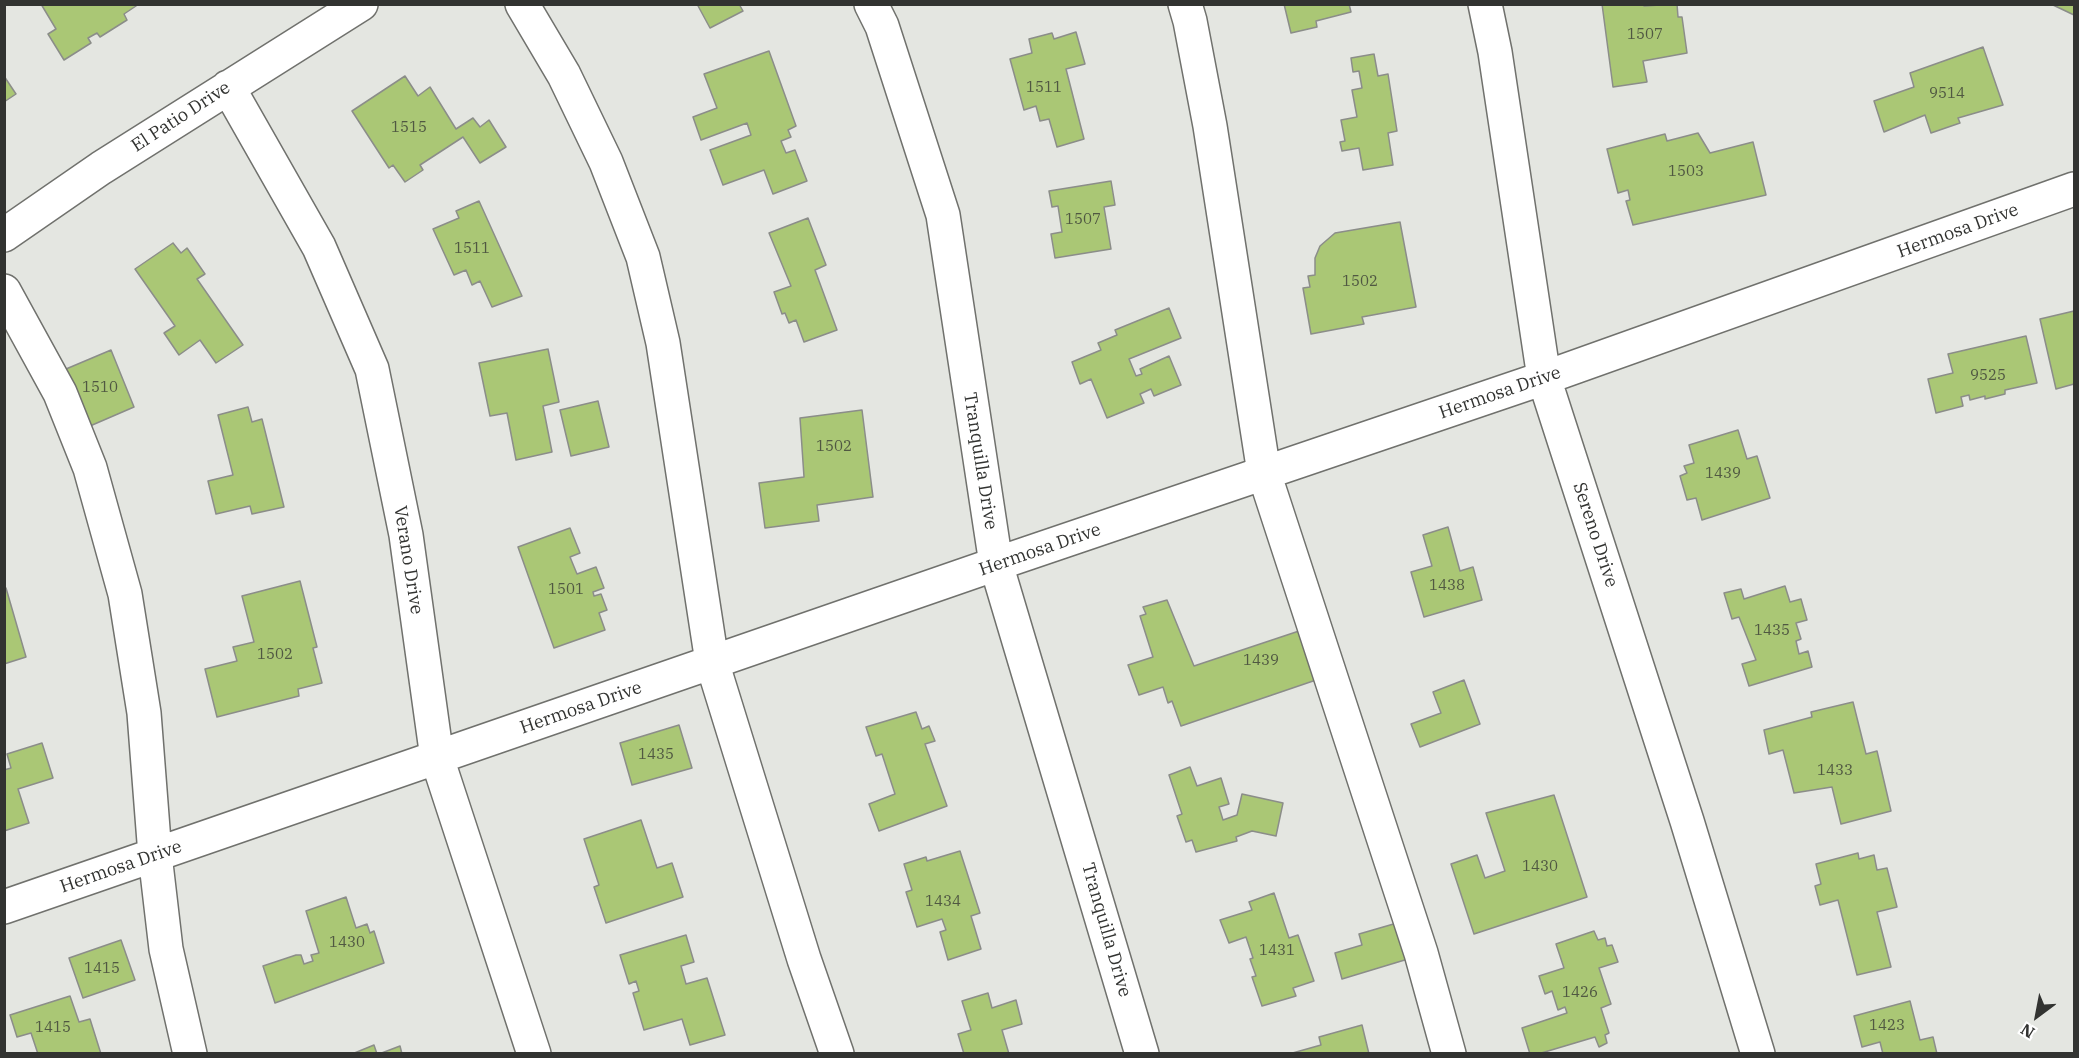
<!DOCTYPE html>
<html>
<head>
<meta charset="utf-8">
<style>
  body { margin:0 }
  #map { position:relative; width:2079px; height:1058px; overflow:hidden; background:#e4e6e1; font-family:"IBM Plex Serif",serif }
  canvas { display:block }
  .frame { position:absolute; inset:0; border:6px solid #323331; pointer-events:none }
  .north { position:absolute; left:2007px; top:986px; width:60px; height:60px; -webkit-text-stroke:4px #fff; paint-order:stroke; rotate:212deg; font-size:16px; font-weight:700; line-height:24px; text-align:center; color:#323331 }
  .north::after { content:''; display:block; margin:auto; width:21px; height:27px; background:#323331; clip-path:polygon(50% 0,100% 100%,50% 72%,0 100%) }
</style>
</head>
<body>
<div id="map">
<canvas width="2079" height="1058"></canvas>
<div class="frame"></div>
<div class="north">N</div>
</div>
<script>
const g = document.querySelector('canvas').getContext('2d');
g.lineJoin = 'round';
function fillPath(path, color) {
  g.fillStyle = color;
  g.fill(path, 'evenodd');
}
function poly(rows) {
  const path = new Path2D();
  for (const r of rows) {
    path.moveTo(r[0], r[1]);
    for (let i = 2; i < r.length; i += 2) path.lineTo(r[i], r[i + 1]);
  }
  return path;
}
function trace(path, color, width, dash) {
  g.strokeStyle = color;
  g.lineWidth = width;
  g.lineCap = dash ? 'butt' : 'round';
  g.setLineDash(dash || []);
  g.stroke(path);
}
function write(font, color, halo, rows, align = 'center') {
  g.font = font + ' "IBM Plex Serif",serif';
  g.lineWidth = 6;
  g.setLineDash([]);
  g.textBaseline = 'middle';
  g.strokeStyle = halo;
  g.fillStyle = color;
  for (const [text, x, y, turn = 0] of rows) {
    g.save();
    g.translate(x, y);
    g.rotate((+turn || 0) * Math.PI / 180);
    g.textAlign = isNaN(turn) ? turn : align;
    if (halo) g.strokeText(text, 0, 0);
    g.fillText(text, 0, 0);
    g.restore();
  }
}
const building = poly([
  [41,4,139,4,124,14,127,20,100,37,97,33,88,38,91,43,64,60,48,34,56,29,41,4],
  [697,4,739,4,743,11,710,28,697,4],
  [1284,4,1349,4,1351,12,1316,21,1317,27,1291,33,1284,4],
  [1602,4,1644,4,1644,6,1677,4,1678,17,1682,17,1687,53,1643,61,1647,82,1613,87,1602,4],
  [2054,4,2074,4,2074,15,2053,5,2054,4],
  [1076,32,1085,64,1066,69,1084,139,1057,147,1049,119,1040,121,1036,106,1024,110,1010,59,1032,53,1029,39,1052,33,1054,39,1076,32],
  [1983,47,2003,105,1958,118,1960,123,1931,133,1925,115,1884,132,1874,101,1914,87,1910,73,1983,47],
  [769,51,796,126,788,130,791,137,781,141,786,153,795,150,807,181,773,194,764,170,723,185,710,150,751,135,747,123,701,140,693,117,717,108,704,74,769,51],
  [1374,54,1378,76,1388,74,1397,131,1388,133,1393,165,1363,170,1359,148,1342,151,1340,142,1345,141,1341,120,1357,117,1352,90,1362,88,1359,71,1353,72,1351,58,1374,54],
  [4,76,16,94,4,102,4,76],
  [405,76,418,96,430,87,456,129,473,118,480,127,489,120,506,147,480,163,463,137,420,165,423,170,405,182,393,165,389,168,352,111,405,76],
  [1698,133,1710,153,1753,142,1766,195,1633,225,1626,201,1630,200,1628,190,1618,193,1607,149,1665,134,1667,141,1698,133],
  [1111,181,1115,205,1104,207,1111,249,1055,258,1051,234,1062,232,1058,206,1052,207,1049,191,1111,181],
  [479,201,522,296,492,307,480,281,472,285,466,270,454,275,433,229,459,218,456,211,479,201],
  [808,218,826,265,815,270,837,330,804,342,796,320,789,323,785,313,782,314,774,292,791,286,769,233,808,218],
  [1400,222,1416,307,1362,317,1364,324,1311,334,1303,288,1310,287,1308,276,1315,275,1315,258,1320,246,1335,233,1400,222],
  [173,243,181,253,187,248,205,274,197,279,243,345,216,363,200,340,179,355,164,333,175,326,135,269,173,243],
  [1169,308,1181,338,1129,359,1136,376,1142,374,1140,369,1169,356,1181,385,1154,396,1151,389,1140,394,1144,403,1107,418,1091,379,1080,384,1072,362,1101,350,1098,343,1117,335,1115,330,1169,308],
  [2074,311,2074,384,2056,389,2040,319,2074,311],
  [2026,336,2037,383,2005,390,2005,394,1985,399,1985,396,1970,400,1969,395,1961,397,1963,406,1936,413,1928,379,1953,373,1948,354,2026,336],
  [548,349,559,402,543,406,552,452,516,460,507,413,490,416,479,363,548,349],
  [111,350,134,407,90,426,66,369,111,350],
  [598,401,609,447,571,456,560,410,598,401],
  [248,407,252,422,262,419,284,507,252,514,250,506,216,514,208,481,233,475,218,415,248,407],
  [862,410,873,497,817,505,819,521,765,528,759,483,804,477,800,418,862,410],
  [1738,430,1747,459,1757,456,1770,498,1702,520,1696,498,1687,500,1680,476,1687,473,1684,466,1694,463,1689,445,1738,430],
  [1448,527,1460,571,1473,567,1482,600,1424,617,1411,572,1432,566,1423,535,1448,527],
  [570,528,580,553,570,557,577,574,596,567,604,588,593,592,594,596,601,594,607,610,599,613,605,630,554,648,518,547,570,528],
  [300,581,317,647,313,648,322,683,298,689,299,696,217,717,205,669,237,661,233,647,254,642,242,596,300,581],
  [1785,586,1790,602,1801,599,1807,620,1796,623,1801,639,1796,641,1799,654,1808,651,1812,667,1749,686,1742,664,1756,660,1739,617,1732,619,1724,593,1741,589,1744,599,1785,586],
  [6,588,26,657,4,664,4,589,6,588],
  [1167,600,1194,666,1302,630,1319,679,1181,726,1172,701,1168,703,1163,687,1139,695,1128,665,1153,657,1140,616,1146,614,1143,607,1167,600],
  [1464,680,1480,724,1420,747,1411,724,1441,713,1433,692,1464,680],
  [1853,702,1866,754,1877,751,1891,811,1841,824,1832,787,1794,793,1783,750,1769,754,1764,730,1812,717,1811,712,1853,702],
  [916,712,922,729,929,726,935,741,925,744,947,806,879,831,869,804,895,794,882,754,876,756,866,727,916,712],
  [679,725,692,768,632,785,620,743,679,725],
  [42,743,53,778,18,789,29,823,4,831,4,770,11,768,7,754,42,743],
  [1190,767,1197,786,1221,778,1229,804,1219,807,1223,820,1237,815,1242,794,1283,803,1276,836,1252,831,1236,837,1237,841,1196,852,1192,840,1186,842,1177,816,1182,814,1169,775,1190,767],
  [1554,795,1587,897,1474,934,1451,864,1477,855,1485,878,1505,871,1486,813,1554,795],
  [641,820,657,868,672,863,683,897,606,923,594,887,599,885,584,839,641,820],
  [960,851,980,913,971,916,981,949,948,960,940,932,946,930,942,919,917,927,906,892,912,890,904,864,926,857,927,861,960,851],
  [1858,853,1859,859,1874,855,1877,870,1887,868,1897,907,1877,912,1891,967,1857,975,1838,900,1820,905,1815,886,1821,884,1816,864,1858,853],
  [1274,893,1289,938,1298,935,1314,981,1293,988,1296,996,1262,1006,1252,977,1256,976,1250,959,1253,958,1246,937,1229,943,1220,920,1252,910,1249,902,1274,893],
  [346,897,356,928,367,924,370,933,374,931,384,963,275,1003,263,966,296,955,301,955,304,964,313,961,311,955,319,953,306,911,346,897],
  [1397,923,1408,959,1342,979,1335,953,1362,945,1359,934,1397,923],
  [1594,931,1598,940,1605,938,1607,946,1612,945,1618,962,1599,968,1611,1004,1601,1008,1609,1033,1605,1035,1607,1043,1599,1047,1595,1037,1538,1054,1530,1054,1522,1028,1567,1013,1565,1007,1558,1010,1552,991,1545,994,1539,976,1564,968,1556,944,1594,931],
  [686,935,694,962,681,966,686,984,707,978,725,1035,690,1045,682,1019,644,1030,633,993,639,991,636,981,629,984,620,955,686,935],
  [121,940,135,980,83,998,69,958,121,940],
  [988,993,992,1008,1016,1000,1022,1024,1002,1030,1009,1054,964,1054,958,1034,971,1030,962,1001,988,993],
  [70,996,79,1022,90,1019,101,1054,38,1054,31,1033,17,1037,10,1015,70,996],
  [1910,1001,1920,1040,1933,1037,1937,1054,1883,1054,1880,1042,1862,1047,1854,1016,1910,1001],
  [1362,1025,1369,1054,1289,1054,1321,1045,1319,1037,1362,1025],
  [374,1045,377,1054,352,1054,374,1045],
  [400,1046,402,1054,379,1054,400,1046]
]);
const minor = poly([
  [522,4,564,75,606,162,643,257,663,343,712,662,804,959,837,1054],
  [871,4,882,26,943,215,996,564,1142,1054],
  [1185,4,1190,21,1210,126,1264,473,1421,953,1449,1054],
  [1485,4,1495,52,1544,378,1687,821,1758,1054],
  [228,87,319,247,372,369,406,535,437,758,534,1054],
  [4,235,101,168,361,4],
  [4,291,60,393,90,468,125,594,144,713,155,855,166,949,190,1054],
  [4,907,996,564,1544,378,2074,189]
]);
const numberNames = [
  ["1507",1645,35],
  ["1511",1044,88],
  ["9514",1947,94],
  ["1515",409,128],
  ["1503",1686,172],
  ["1507",1083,220],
  ["1511",472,249],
  ["1502",1360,282],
  ["9525",1988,376],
  ["1510",100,388],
  ["1502",834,447],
  ["1439",1723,474],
  ["1438",1447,586],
  ["1501",566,590],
  ["1435",1772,631],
  ["1502",275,655],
  ["1439",1261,661],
  ["1435",656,755],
  ["1433",1835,771],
  ["1430",1540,867],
  ["1434",943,902],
  ["1430",347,943],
  ["1431",1277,951],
  ["1415",102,969],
  ["1426",1580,993],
  ["1423",1887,1026],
  ["1415",53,1028]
];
const streetNames = [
  ["El Patio Drive",181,117,-33],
  ["Hermosa Drive",1958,231,-20],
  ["Hermosa Drive",1500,393,-19],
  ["Tranquilla Drive",980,461,81],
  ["Sereno Drive",1595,535,72],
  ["Hermosa Drive",1040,550,-19],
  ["Verano Drive",408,560,81],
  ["Hermosa Drive",581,708,-19],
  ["Hermosa Drive",121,867,-19],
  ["Tranquilla Drive",1106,930,74]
];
fillPath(building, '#aac775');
trace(building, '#8b8d89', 1.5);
trace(minor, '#70716d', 36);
trace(minor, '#fff', 33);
write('15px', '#505842', null, numberNames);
write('18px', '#323331', '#fff', streetNames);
</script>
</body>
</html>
